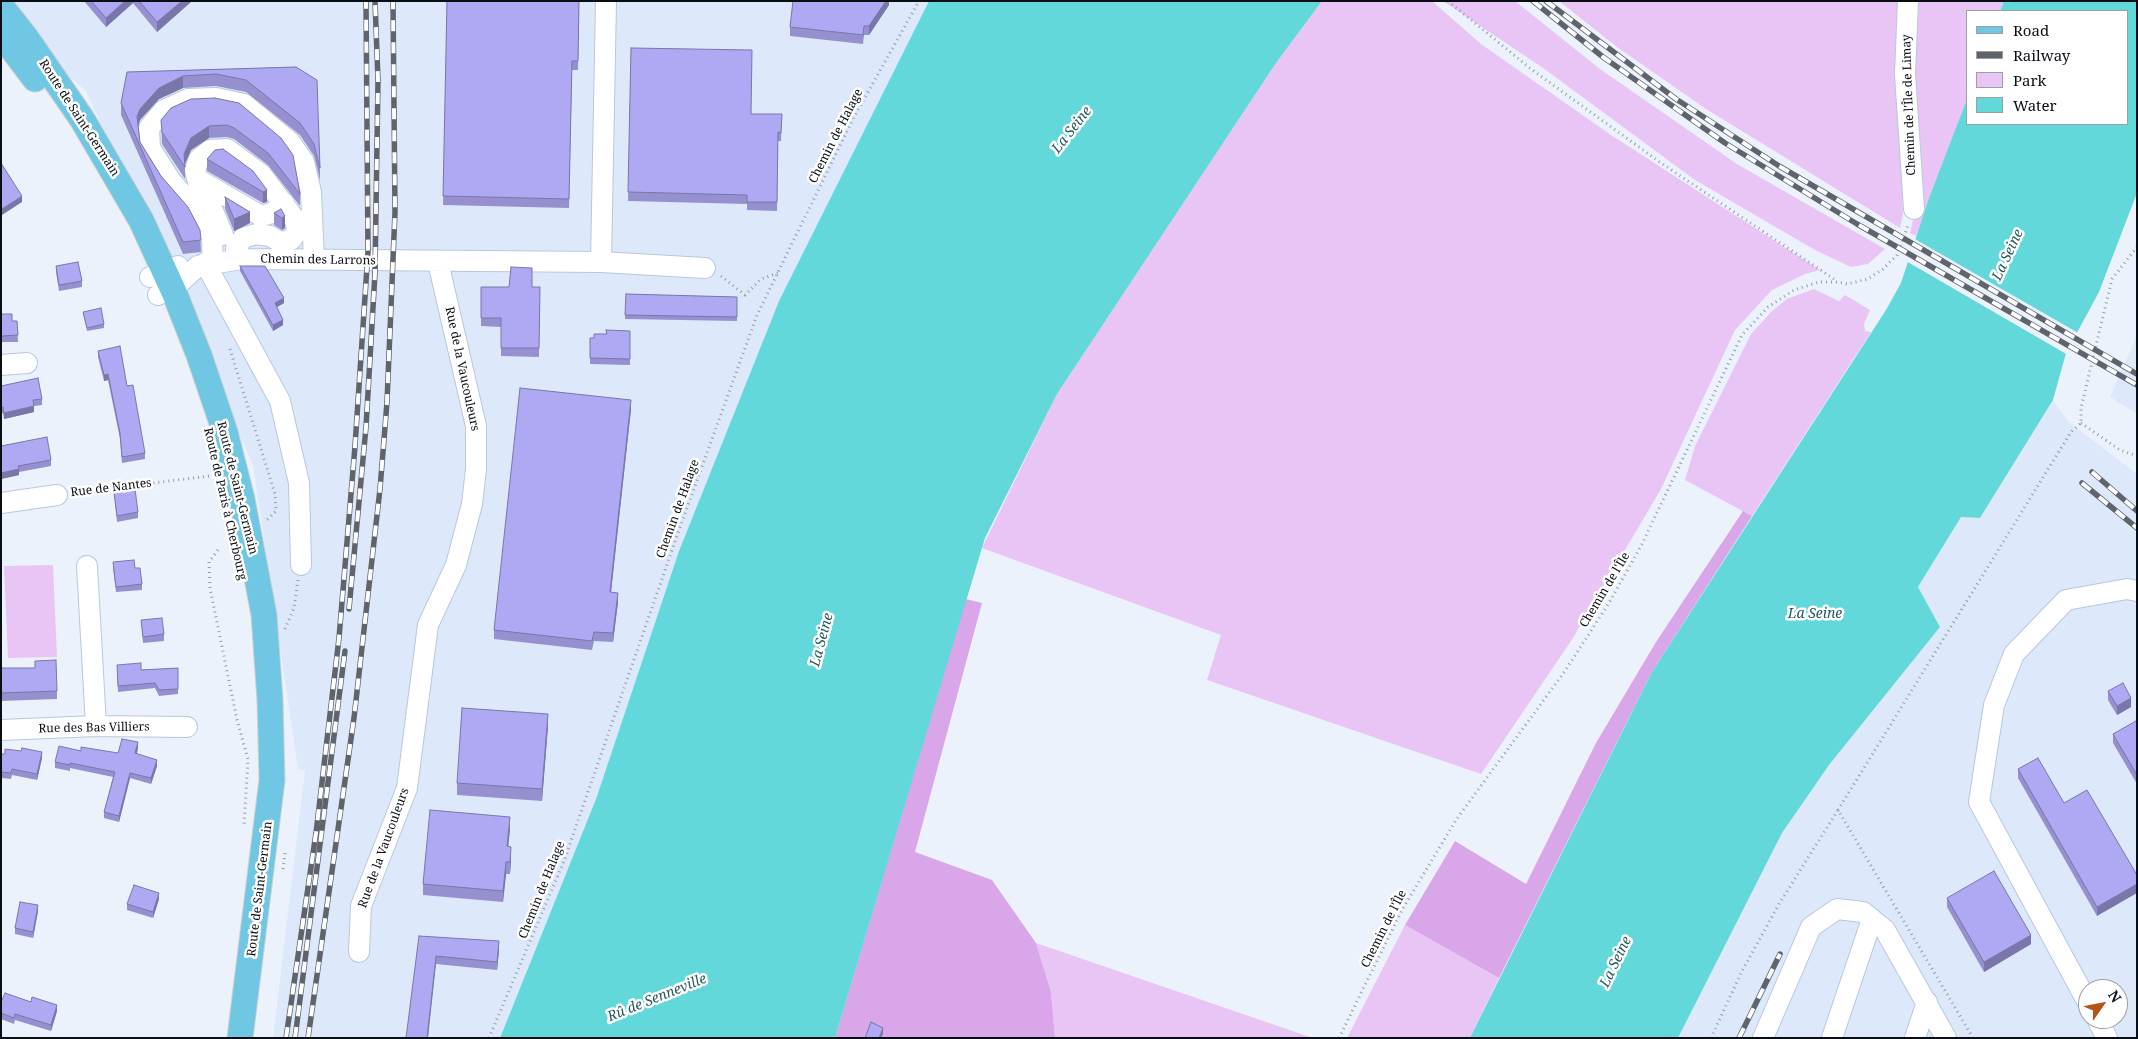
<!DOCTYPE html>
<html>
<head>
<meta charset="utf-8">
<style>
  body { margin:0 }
  #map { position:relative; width:2138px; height:1039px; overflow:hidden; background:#ecf2fc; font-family:"Noto Serif",serif }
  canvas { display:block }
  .frame { position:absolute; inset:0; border:2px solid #090e15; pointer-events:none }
  .legend { position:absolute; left:1966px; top:10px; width:162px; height:115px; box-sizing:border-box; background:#fff; border:1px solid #9d9fa1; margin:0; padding:6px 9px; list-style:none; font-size:15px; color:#090e15 }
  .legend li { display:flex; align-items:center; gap:10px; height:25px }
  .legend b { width:25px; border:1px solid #9d9fa1 }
  .north { position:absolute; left:2078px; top:979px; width:50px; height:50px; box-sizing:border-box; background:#fff; border:1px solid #9d9fa1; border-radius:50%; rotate:57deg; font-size:14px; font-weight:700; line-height:20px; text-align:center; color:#090e15 }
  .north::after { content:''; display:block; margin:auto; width:18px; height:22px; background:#b75518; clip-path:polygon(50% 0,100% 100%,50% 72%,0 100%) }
</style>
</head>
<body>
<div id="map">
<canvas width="2138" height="1039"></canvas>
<div class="frame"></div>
<ul class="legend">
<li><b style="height:6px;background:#6fc7e3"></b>Road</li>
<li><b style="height:6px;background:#5f646c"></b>Railway</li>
<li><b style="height:14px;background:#e9c5f5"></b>Park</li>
<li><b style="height:14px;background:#62d8db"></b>Water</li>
</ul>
<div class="north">N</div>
</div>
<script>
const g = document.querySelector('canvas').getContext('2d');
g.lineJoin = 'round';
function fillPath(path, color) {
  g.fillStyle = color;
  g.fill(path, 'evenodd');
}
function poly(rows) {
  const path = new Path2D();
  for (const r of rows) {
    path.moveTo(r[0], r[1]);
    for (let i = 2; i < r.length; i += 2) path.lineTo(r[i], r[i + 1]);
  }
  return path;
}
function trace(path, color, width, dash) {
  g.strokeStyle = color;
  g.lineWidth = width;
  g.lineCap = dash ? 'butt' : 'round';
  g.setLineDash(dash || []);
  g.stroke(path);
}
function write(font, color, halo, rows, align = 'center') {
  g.font = font + ' "Noto Serif",serif';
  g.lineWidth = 5;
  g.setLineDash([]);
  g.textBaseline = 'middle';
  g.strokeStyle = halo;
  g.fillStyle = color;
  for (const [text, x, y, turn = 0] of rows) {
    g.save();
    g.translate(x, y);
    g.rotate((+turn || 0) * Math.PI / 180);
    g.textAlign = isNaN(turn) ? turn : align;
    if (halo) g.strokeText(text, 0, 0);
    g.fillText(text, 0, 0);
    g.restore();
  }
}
const built = poly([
  [1,1,929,1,779,301,679,551,596,799,500,1038,273,1038,305,770,298,769,253,465,86,91,1,19],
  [2137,335,2137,414,2110,397],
  [2053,400,2068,421,2137,474,2137,1038,1678,1038,1782,833,1829,765,1940,627,1918,587,1961,517,1980,518],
  [2088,989,2118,989,2118,1019,2088,1019]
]);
const green = poly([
  [1322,1,1432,1,1481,44,1611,135,1820,270,1805,274,1772,290,1735,330,1661,489,1573,638,1481,774,1207,680,1221,635,982,548,1057,394,1276,63],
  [1443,1,1515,1,1600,69,1737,164,1885,249,1868,264,1851,267,1815,250,1695,180,1543,68],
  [1559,1,1904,1,1896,40,1903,214,1900,228,1706,109,1617,47],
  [1918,1,2004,1,2000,11,1967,11,1967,99,1916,236,1910,233,1918,199,1911,50],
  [1814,289,1839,301,1845,295,1870,310,1864,324,1865,331,1871,332,1752,516,1685,480,1695,446,1751,334,1771,312,1787,299],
  [53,565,57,657,8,658,4,566],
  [1405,925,1499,978,1470,1038,1347,1038],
  [1036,943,1313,1038,1055,1038,1051,992]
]);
const forest = poly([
  [1743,511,1752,516,1652,672,1499,978,1405,925,1455,841,1526,884,1596,743,1656,642],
  [966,599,982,603,915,852,992,880,1036,943,1051,992,1055,1038,835,1038]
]);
const water = poly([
  [929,1,1322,1,1276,63,1057,394,985,538,835,1038,500,1038,596,799,679,551,779,301],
  [2004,1,2137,1,2137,193,2099,292,2066,353,2053,400,1980,518,1961,517,1918,587,1940,627,1829,765,1782,833,1678,1038,1470,1038,1652,672,1886,310,1901,283,1928,201,1967,99,1967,124,2127,124,2127,11,2000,11]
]);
const pier = poly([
  [1913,238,2080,334,2068,355,1906,261]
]);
const path = poly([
  [1448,1,1531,69,1661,163,1837,281],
  [721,276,745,295,761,279,778,273],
  [230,349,275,494,276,511,267,520],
  [2081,423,2120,450,2137,456],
  [74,493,217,475],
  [218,550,209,562,210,588,237,720,248,759,244,825],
  [285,629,294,608,298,580],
  [283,869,285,853],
  [489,1038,564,861,679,530,757,315,854,117,919,1],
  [1339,1038,1402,910,1456,820,1565,671,1609,603,1641,546,1742,335,1768,307,1794,290,1819,282,1838,282,1847,284,1868,279,1883,269,1897,255,1909,223],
  [1711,1038,1741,973,1779,904,1838,810],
  [1973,1038,1838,810,2071,432,2081,423,2081,408,2112,279,2137,247]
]);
const minor = poly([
  [1908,1,1905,74,1914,209],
  [199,180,261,216,272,213,284,203],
  [223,235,211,206,199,187,195,170,199,159,210,150,227,149,261,174,294,218,298,230,291,240,280,242,270,236,256,234,243,238,236,248,236,260],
  [213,262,212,239,198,212,171,181,150,148,149,128,164,110,188,99,216,98,244,104,290,142,304,162,311,192,314,260],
  [601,262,606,1],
  [205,263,280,401,299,483,301,565],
  [150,277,178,266],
  [158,295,177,285,198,266,242,259,601,262,705,268],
  [1,365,27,363],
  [1,503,57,495],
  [87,566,96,726],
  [1,730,96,726,187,727],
  [359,952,361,906,407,788,428,625,456,565,472,504,476,469,476,426,438,262],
  [2088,1003,1979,802,1994,705,2014,654,2066,600,2127,589,2137,591],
  [2097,1019,2107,1038],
  [1763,1038,1811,927,1837,909,1863,912,1885,930,1946,1038],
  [1832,1038,1872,919],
  [1915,1038,1927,1002]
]);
const major = poly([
  [1,6,27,39,82,119,141,220,174,292,199,355,225,432,242,499,264,615,270,700,272,780,240,1038],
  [1,34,35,79]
]);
const rail = poly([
  [1533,1,1603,57,1725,143,1857,224,2137,385],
  [1546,1,1676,99,1779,166,2137,374],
  [2092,472,2137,511],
  [2082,483,2137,528],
  [349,609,366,427,375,273,378,80,375,1],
  [286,1038,316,833,339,638,355,446,368,252,366,1],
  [295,1038,345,651],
  [308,1038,354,718,380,489,387,402,395,212,393,1],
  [1739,1038,1780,954]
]);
const wall = poly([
  [84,1,192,1,157,32,133,3,106,27],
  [447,1,579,1,578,70,572,70,569,208,443,205],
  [793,1,889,1,889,5,869,35,864,35,863,44,790,36,790,27],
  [631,48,751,114,782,114,781,141,778,141,777,211,747,210,747,204,628,201],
  [296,67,320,168,320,180,314,156,300,135,246,92,216,86,183,88,159,99,140,120,138,126,140,142,161,176,200,230,201,252,183,254,121,115,121,103,127,72],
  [239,103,300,194,300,206,268,165,234,139,227,137,209,138,191,150,185,164,185,179,162,144,161,120],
  [207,159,267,190,267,202,263,203,207,171],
  [225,197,250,223,234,231,225,209],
  [274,213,285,216,285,228,282,230,274,225],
  [56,266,82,281,82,287,59,291,56,272],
  [240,266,284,303,277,307,283,325,273,331,240,271],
  [481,287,540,287,539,357,501,356,501,327,481,326],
  [626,294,737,297,737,321,625,319],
  [83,312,104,324,104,328,87,331],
  [1,314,12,321,17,321,18,342,2,342,1,345],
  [630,331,630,365,590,364,590,338,594,338],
  [98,351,127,386,145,453,145,459,122,463,120,439,108,380,104,381,98,357],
  [1,386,42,399,42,405,34,406,34,412,4,419,3,413,1,414],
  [631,409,611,592,618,602,613,642,594,641,592,650,494,639,494,630],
  [1,446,51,460,51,466,19,472,19,475,1,479],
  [114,493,138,512,138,518,117,522],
  [113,562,135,568,142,584,142,590,116,592,113,568],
  [141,620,164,634,164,641,143,643],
  [1,668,57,691,57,699,1,701],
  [178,668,178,694,159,696,155,688,118,692,117,671],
  [2108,691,2131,707,2117,715,2108,700],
  [2137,723,2137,784,2113,743,2113,734],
  [548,726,542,801,457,795,457,783],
  [138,748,137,754,157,766,151,784,130,778,119,822,104,818,104,812,113,777,70,768,70,771,55,768,55,762,118,753],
  [1,754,42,758,37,780,12,775,11,779,1,778],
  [2018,769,2064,803,2137,875,2097,916,2018,778],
  [510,829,508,847,511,859,510,874,506,874,503,902,423,895,423,884],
  [1947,898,2031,944,1984,972,1947,907],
  [159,899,153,918,127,910,127,904],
  [38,911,33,938,15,934,15,928],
  [419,936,499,950,497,970,436,964],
  [1,1002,57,1011,51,1031,15,1020,14,1024,1,1019]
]);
const shadedWall = poly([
  [125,1,133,1,133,3,106,27,106,18],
  [182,1,192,1,157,32,157,22],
  [886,1,889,1,889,5,869,35,869,26],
  [183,76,183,88,159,99,140,120,137,129,137,117,140,109,159,88],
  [209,126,209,138,191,150,184,166,184,154,191,138],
  [267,190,267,202,263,203,263,192],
  [22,196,22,202,2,215,2,209],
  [250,212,250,223,234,231,234,219],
  [285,216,285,228,282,230,282,218],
  [284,298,284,303,275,308,275,303],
  [283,320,283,325,273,331,273,325],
  [108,374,108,380,104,381,104,375],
  [631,400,631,409,610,601,610,592],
  [34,406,34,412,4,419,4,413],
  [19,469,19,475,1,479,1,473],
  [618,593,618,602,613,642,613,633],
  [2131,698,2131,707,2117,715,2117,706],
  [548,714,548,726,542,801,542,789],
  [138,742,138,748,135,759,135,753],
  [42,752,42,758,37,780,37,774],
  [157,760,157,766,151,784,151,778],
  [130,773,130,778,119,822,119,816],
  [510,817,510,829,507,858,507,846],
  [511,847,511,859,510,874,510,862],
  [506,862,506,874,503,902,503,891],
  [2137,884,2137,893,2097,916,2097,907],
  [159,893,159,899,153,918,153,912],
  [38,905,38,911,33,938,33,932],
  [2031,935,2031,944,1984,972,1984,962],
  [499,941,499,950,497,970,497,962],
  [436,956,436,964,428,1038,427,1038],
  [57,1005,57,1011,51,1031,51,1025],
  [883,1028,883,1034,881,1038,879,1038]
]);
const building = poly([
  [91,1,125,1,106,18,91,1],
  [139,1,182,1,157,22,139,1],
  [447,1,579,1,578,61,572,61,569,199,443,196,447,1],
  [793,1,886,1,869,26,864,26,863,35,790,27,793,1],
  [631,48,752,50,751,114,782,114,781,133,778,132,777,202,747,202,747,195,628,192,631,48],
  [296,67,317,80,320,168,314,144,300,123,246,80,216,74,183,76,159,88,140,109,137,117,140,142,161,176,188,207,200,230,201,240,183,242,121,103,127,72,296,67],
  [215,98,239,103,281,138,293,155,300,194,268,153,234,128,227,125,209,126,191,138,184,154,185,167,162,132,161,120,171,108,191,99,215,98],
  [223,149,253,171,267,190,263,192,207,159,215,150,223,149],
  [1,163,22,196,2,209,1,208,1,163],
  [225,197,250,212,234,219,225,197],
  [281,209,285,216,282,218,274,213,281,209],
  [78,262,82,281,59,285,56,266,78,262],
  [240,266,265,266,284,298,275,303,283,320,273,325,240,266],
  [511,267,532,268,532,287,540,287,539,348,501,348,501,318,481,318,481,287,509,287,511,267],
  [626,294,737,297,737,317,625,315,626,294],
  [101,308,104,324,87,328,83,312,101,308],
  [1,314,12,314,12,321,17,321,18,335,2,336,1,339,1,314],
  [606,330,630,331,630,359,590,358,590,338,594,338,594,334,607,334,606,330],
  [120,346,127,386,133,385,145,453,122,457,120,433,108,374,104,375,98,351,120,346],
  [38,378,42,399,33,400,34,406,4,413,3,407,1,408,1,386,38,378],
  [520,388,631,400,610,592,618,593,613,633,594,632,592,641,494,630,520,388],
  [47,437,51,460,18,466,19,469,1,473,1,446,47,437],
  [135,489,138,512,117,516,114,493,135,489],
  [134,560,135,568,140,568,142,584,116,587,113,562,134,560],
  [162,618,164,634,143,637,141,620,162,618],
  [56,660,57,691,1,693,1,668,35,668,35,661,56,660],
  [141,663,141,670,178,668,178,689,159,690,155,683,118,686,117,665,141,663],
  [2123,683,2131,698,2117,706,2108,691,2123,683],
  [462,708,548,714,542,789,457,783,462,708],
  [2136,721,2137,723,2137,775,2113,734,2136,721],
  [122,739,138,742,135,753,157,760,151,778,130,773,119,816,104,812,115,772,70,763,70,765,55,762,59,746,81,751,81,747,118,753,122,739],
  [22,748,42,752,37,774,12,769,11,773,1,772,1,754,5,754,5,749,21,751,22,748],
  [2038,758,2064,803,2087,790,2137,875,2137,884,2097,907,2018,769,2038,758],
  [430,810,510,817,507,846,511,847,510,862,506,862,503,891,423,884,430,810],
  [1994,871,2031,935,1984,962,1947,898,1994,871],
  [134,885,159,893,153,912,127,904,134,885],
  [20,902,38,905,33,932,15,928,20,902],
  [419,936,499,941,497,962,436,956,427,1038,406,1038,419,936],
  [5,993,31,1002,32,997,57,1005,51,1025,15,1014,14,1018,1,1013,1,1002,5,993],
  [871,1022,883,1028,879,1038,865,1038,871,1022]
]);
const streetNames = [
  ["Chemin de l'Île de Limay",1909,105,-92],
  ["Route de Saint-Germain",79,118,57],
  ["Chemin de Halage",836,136,-63],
  ["Chemin des Larrons",318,260,1],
  ["Rue de la Vaucouleurs",462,369,78],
  ["Rue de Nantes",111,488,-7],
  ["Route de Saint-Germain",237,488,76],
  ["Route de Paris à Cherbourg",225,504,77],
  ["Chemin de Halage",678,509,-70],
  ["Chemin de l'Île",1605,590,-59],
  ["Rue des Bas Villiers",94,728,-1],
  ["Rue de la Vaucouleurs",384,848,-70],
  ["Route de Saint-Germain",260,889,-83],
  ["Chemin de Halage",542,890,-68],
  ["Chemin de l'Île",1384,929,-63]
];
const waterNames = [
  ["La Seine",1072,130,-52],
  ["La Seine",2008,255,-65],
  ["La Seine",1815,614],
  ["La Seine",822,640,-75],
  ["La Seine",1616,962,-64],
  ["Rû de Senneville",657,998,-22]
];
fillPath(built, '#dde9fb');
fillPath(green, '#e9c5f5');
fillPath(forest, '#d8a6e9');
fillPath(water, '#62d8db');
fillPath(pier, '#ecf2fc');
trace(minor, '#b8c7de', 22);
trace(major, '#cecfd0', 27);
trace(path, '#969ca5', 3, [1, 4]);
trace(minor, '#fff', 20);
trace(major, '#6fc7e3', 25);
trace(rail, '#5f646c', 5.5);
trace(rail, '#fff', 4, [11]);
fillPath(wall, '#9690d1');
fillPath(shadedWall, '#7a76aa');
fillPath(building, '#afa8f3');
trace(building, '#7a76aa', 1);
write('12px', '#090e15', '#fff', streetNames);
write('italic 14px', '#26595b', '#fff', waterNames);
</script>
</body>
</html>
